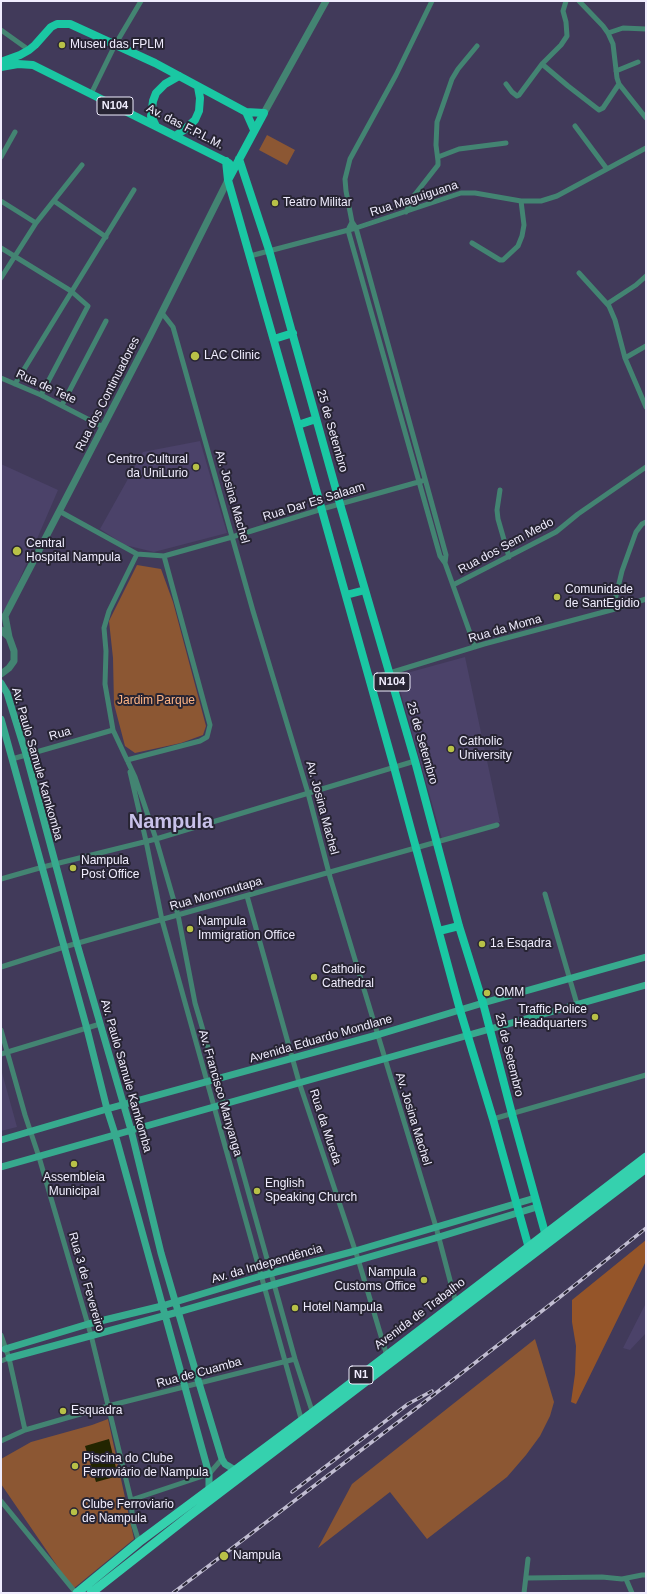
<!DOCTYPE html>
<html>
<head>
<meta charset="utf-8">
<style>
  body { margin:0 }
  #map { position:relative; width:647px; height:1594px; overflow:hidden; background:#413a5a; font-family:Helvetica,sans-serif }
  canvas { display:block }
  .frame { position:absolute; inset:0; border:2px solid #f0edfe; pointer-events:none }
</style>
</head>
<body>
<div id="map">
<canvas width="647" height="1594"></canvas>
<div class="frame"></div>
</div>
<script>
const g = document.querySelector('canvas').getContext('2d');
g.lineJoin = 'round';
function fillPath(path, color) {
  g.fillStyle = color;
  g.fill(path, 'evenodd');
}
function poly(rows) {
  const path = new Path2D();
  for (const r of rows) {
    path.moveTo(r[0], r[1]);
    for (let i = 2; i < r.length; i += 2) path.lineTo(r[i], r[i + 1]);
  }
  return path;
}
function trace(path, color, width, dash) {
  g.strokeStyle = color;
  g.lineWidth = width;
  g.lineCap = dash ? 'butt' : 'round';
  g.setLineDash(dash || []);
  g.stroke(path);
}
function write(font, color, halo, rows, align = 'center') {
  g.font = font + ' Helvetica,sans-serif';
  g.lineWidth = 4;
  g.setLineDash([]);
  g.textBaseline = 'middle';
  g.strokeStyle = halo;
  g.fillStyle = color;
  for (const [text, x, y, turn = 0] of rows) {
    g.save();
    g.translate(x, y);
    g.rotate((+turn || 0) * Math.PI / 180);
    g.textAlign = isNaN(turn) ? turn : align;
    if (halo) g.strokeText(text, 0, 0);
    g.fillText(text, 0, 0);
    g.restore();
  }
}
const built = poly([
  [200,441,227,533,154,552,125,545,100,529,143,452],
  [1,464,58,490,6,611,1,612],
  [465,657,500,822,442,839,396,676],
  [1,1069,17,1127,1,1131],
  [646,1303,646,1333,630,1350,623,1348]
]);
const green = poly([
  [267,135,295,150,287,165,259,150],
  [137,565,161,569,173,602,206,726,203,735,181,743,135,753,125,746,114,704,113,658,109,621],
  [535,1339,554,1402,550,1416,540,1436,526,1455,507,1477,427,1539,390,1492,318,1548,352,1484],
  [108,1419,134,1539,73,1589,1,1484,1,1459,31,1442,92,1425]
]);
const forest = poly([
  [646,1240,646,1261,576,1404,571,1402,575,1374,576,1346,572,1322,572,1300]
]);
const water = poly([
  [109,1439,118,1476,96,1482,85,1446]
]);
const minor = poly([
  [432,1,396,75,350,159,345,179,346,191,352,222,356,228,446,555,445,563],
  [566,1,563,11,566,22,567,36,561,45,542,64,568,86,599,110,603,108,619,84],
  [579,1,603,26,608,33,613,44,617,78,619,84,646,118],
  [1,30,29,50],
  [608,33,623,28,646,29],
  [616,71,638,62],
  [506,84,512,92,517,96,519,95,542,64],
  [91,94,115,45,141,1],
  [575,126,607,169],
  [1,157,15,132],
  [438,157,459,149,506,143],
  [1,201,36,223],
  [54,201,106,237],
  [406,212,413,197,438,165,438,161,436,145,437,122,452,79,458,69,477,46],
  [352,222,348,230,440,556,445,563,475,647],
  [472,243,500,260,503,260,518,246,522,236,524,225,521,201],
  [1,248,71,291,88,306,41,395],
  [250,256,356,228,461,193,475,193,521,201,541,201,557,196,646,148],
  [579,273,609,306,615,320,625,358,646,407],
  [1,278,36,223,82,165],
  [607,304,636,285,646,276],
  [162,313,173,327,253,611,308,793,330,877,436,1227,456,1303],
  [625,358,646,346],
  [1,378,41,395,103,427],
  [15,384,134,190],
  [62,405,106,321],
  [500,490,497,510,498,519,509,557],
  [59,511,137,554,164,556,232,537,322,509,422,481],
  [137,554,109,611,104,628,106,651,105,684,113,730,135,777,156,839,178,915,195,1003,205,1037,295,1359,313,1414],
  [453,585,556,532,578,514,646,467],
  [615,609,615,600,622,571,636,532,642,524,646,522],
  [370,679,484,644,615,609,646,599],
  [12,759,113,730],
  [127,760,200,741,207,737,210,725,164,556],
  [130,772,146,841,162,920,302,1422],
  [1,879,43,867,156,839,415,761],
  [545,894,577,1004],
  [247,896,299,1082,358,1259,387,1356],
  [1,967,64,947,497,825],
  [1,1030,25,1115,39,1157,91,1335,131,1500,133,1523,139,1542],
  [1,1054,100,1024],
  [493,1119,646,1075],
  [1,1335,9,1358,25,1430],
  [1,1361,9,1358],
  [1,1441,25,1430,108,1406,295,1359],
  [131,1500,209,1474,222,1459],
  [1,1501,76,1593],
  [527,1578,602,1577,622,1579,642,1575,646,1575],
  [626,1579,632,1593],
  [524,1593,528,1559]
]);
const tertiary = poly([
  [264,113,326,1],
  [5,616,150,336,228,180],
  [5,616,9,637],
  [1,630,9,637,14,651,14,661,9,668,1,674]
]);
const secondary = poly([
  [1,683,7,693,26,754,77,944,131,1130,161,1253,199,1383,222,1459,225,1464,235,1470],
  [1,719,87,1029,107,1109,115,1134,209,1474,209,1490],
  [1,1140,107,1109,377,1035,483,1003,646,957],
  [1,1167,646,985],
  [5,1349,88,1324,162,1306,261,1276,355,1251,535,1198],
  [9,1358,178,1312,439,1237,537,1207]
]);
const primary = poly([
  [1,62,20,55,29,50,35,45,51,27,57,24,70,24,155,63,246,112,264,113,228,180],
  [1,67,18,64,33,65,229,163],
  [246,112,254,130],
  [156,126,151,116,153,101,156,93,165,84,179,76],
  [175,136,184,130,195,120,199,111,200,98,198,87],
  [239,159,269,250,340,504,415,761,459,926,483,1003,512,1114,547,1240],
  [226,161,228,180,298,425,394,767,460,1010,493,1119,530,1252],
  [274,339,293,333],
  [298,425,316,419],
  [346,595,365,590],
  [439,931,459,926]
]);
const trunk = poly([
  [77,1593,139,1542,312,1413,646,1157],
  [91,1593,189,1516,646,1168]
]);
const rail = poly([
  [292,1492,408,1404,432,1391],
  [173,1593,418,1407,560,1297,646,1228]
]);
const markers = [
  [62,45,4,"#b8c147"],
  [275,203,4,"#b8c147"],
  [195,356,5,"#b8c147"],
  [196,467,4,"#b8c147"],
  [17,551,5,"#b8c147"],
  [557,597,4,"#b8c147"],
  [451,749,4,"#b8c147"],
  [73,868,4,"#b8c147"],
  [190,929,4,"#b8c147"],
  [482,944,4,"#b8c147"],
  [314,977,4,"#b8c147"],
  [487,993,4,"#b8c147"],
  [595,1017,4,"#b8c147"],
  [74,1164,4,"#b8c147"],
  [257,1191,4,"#b8c147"],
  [424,1280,4,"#b8c147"],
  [295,1308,4,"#b8c147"],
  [63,1411,4,"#b8c147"],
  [75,1466,4,"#b8c147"],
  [74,1512,4,"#b8c147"],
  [224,1556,5,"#b8c147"]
];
const shields = [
  [115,106,36],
  [392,682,36],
  [361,1375,24]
];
const shieldNames = [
  ["N104",115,106],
  ["N104",392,682],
  ["N1",361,1375]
];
const poiNames = [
  ["Museu das FPLM",70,45],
  ["Teatro Militar",283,203],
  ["LAC Clinic",204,356],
  ["Centro Cultural",188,460,"right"],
  ["da UniLurio",188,474,"right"],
  ["Central",26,544],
  ["Hospital Nampula",26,558],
  ["Comunidade",565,590],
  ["de SantEgidio",565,604],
  ["Catholic",459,742],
  ["University",459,756],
  ["Nampula",81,861],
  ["Post Office",81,875],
  ["Nampula",198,922],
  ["Immigration Office",198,936],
  ["1a Esqadra",490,944],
  ["Catholic",322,970],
  ["Cathedral",322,984],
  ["OMM",495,993],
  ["Traffic Police",587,1010,"right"],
  ["Headquarters",587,1024,"right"],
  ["Assembleia",74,1178,"center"],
  ["Municipal",74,1192,"center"],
  ["English",265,1184],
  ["Speaking Church",265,1198],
  ["Nampula",416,1273,"right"],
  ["Customs Office",416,1287,"right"],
  ["Hotel Nampula",303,1308],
  ["Esquadra",71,1411],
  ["Piscina do Clube",83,1459],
  ["Ferroviário de Nampula",83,1473],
  ["Clube Ferroviario",82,1505],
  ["de Nampula",82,1519],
  ["Nampula",233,1556]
];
const streetNames = [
  ["Av. das F.P.L.M.",185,127,27],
  ["Rua Maguiguana",414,199,-18],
  ["Rua de Tete",46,387,25],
  ["Rua dos Continuadores",108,394,-63],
  ["25 de Setembro",332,431,74],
  ["Av. Josina Machel",232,497,74],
  ["Rua Dar Es Salaam",314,502,-17],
  ["Rua dos Sem Medo",506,546,-28],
  ["Rua da Moma",505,629,-16],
  ["Rua",60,734,-16],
  ["25 de Setembro",422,743,74],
  ["Av. Paulo Samule Kamkomba",37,764,74],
  ["Av. Josina Machel",322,808,75],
  ["Rua Monomutapa",216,894,-16],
  ["Avenida Eduardo Mondlane",321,1039,-16],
  ["25 de Setembro",509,1055,76],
  ["Av. Paulo Samule Kamkomba",126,1076,74],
  ["Av. Francisco Manyanga",220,1093,74],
  ["Av. Josina Machel",413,1119,73],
  ["Rua da Mueda",325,1127,72],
  ["Av. da Independência",267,1264,-16],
  ["Rua 3 de Fevereiro",86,1282,74],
  ["Avenida de Trabalho",420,1314,-37],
  ["Rua de Cuamba",199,1373,-15]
];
const parkNames = [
  ["Jardim Parque",156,701]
];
const townNames = [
  ["Nampula",171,822]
];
fillPath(built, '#4b4269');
fillPath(green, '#8c5733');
fillPath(forest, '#955529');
fillPath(water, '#222500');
trace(minor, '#438472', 5);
trace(tertiary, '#438472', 7);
trace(secondary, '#37aa8e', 7);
trace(primary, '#1ac7a3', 8);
trace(trunk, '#35d1ae', 9);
trace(rail, '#c1bdd2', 3.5);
trace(rail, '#272433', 2, [6]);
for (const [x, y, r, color] of markers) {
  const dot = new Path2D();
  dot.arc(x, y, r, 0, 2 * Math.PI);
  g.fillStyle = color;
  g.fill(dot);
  trace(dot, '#272433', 1.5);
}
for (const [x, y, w] of shields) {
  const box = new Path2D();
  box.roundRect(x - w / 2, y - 9, w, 18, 3);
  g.fillStyle = '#272433';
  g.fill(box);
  trace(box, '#f0edfe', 1);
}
write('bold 11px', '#f0edfe', null, shieldNames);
write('12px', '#f0edfe', '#272433', poiNames, 'left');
write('12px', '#f0edfe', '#272433', streetNames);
write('12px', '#fdb485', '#272433', parkNames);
write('bold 20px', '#c8c1e9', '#272433', townNames);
</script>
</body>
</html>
